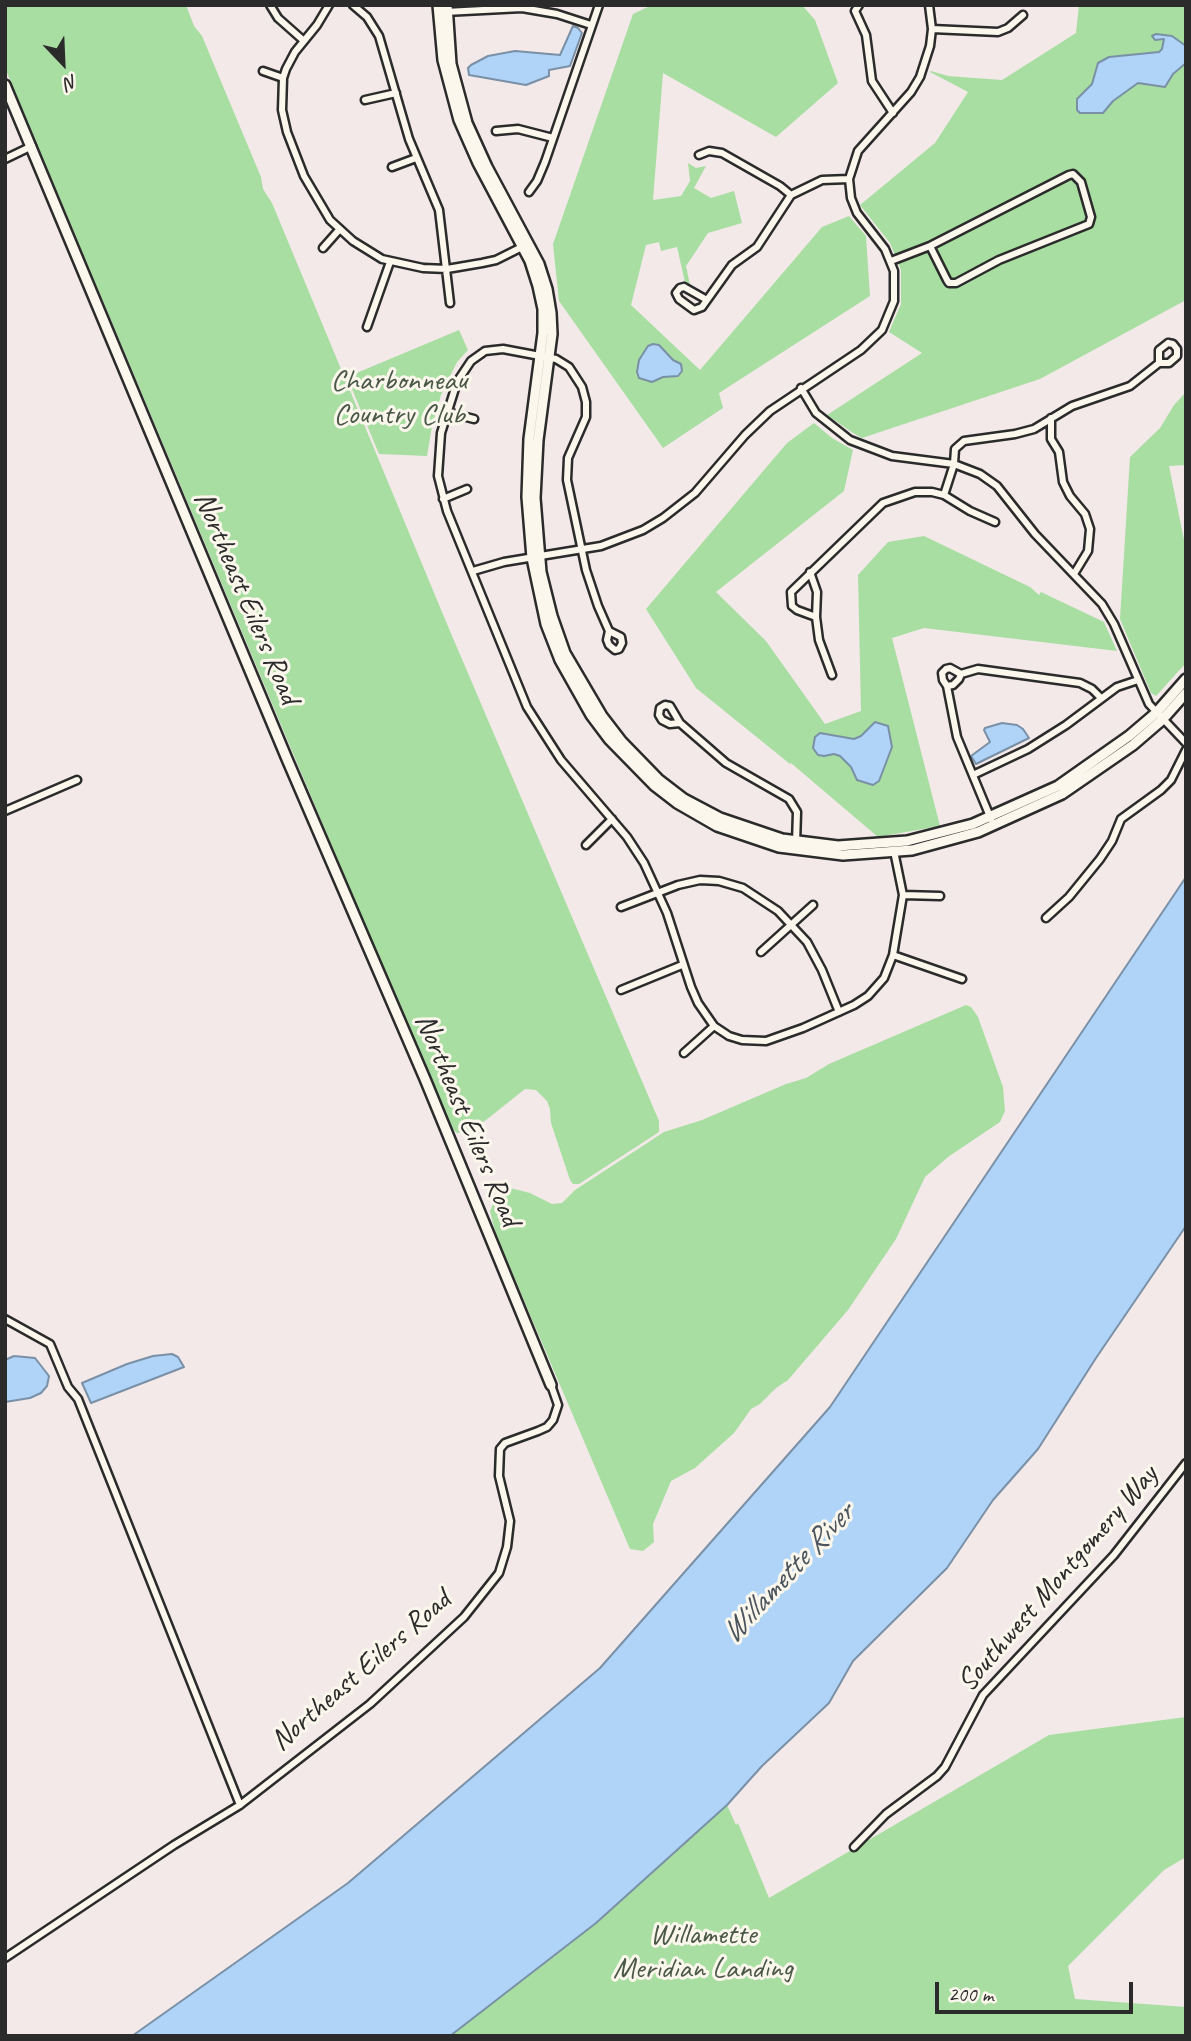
<!DOCTYPE html>
<html>
<head>
<meta charset="utf-8">
<style>
	body { margin:0 }
	#map { position:relative; width:1191px; height:2041px; overflow:hidden; background:#f3e9e9; font-family:Caveat,sans-serif }
	canvas { display:block }
	.frame { position:absolute; inset:0; border:7px solid #2b2b2b; pointer-events:none }
	.north { position:absolute; left:28px; top:28px; width:70px; height:70px; -webkit-text-stroke:5px #fbf7ec; paint-order:stroke; rotate:157deg; font-size:19px; font-weight:700; line-height:28px; text-align:center; color:#2b2b2b }
	.north::after { content:''; display:block; margin:auto; width:24px; height:32px; background:#2b2b2b; clip-path:polygon(50% 0,100% 100%,50% 72%,0 100%) }
	.scale { position:absolute; left:935px; top:1982px; width:198px; height:32px; box-sizing:border-box; border:4px solid #2b2b2b; border-top:0; padding-left:9px; font-size:21px; line-height:24px; white-space:nowrap; color:#2b2b2b; -webkit-text-stroke:5px #fbf7ec; paint-order:stroke }
</style>
</head>
<body>
<div id="map">
<canvas width="1191" height="2041"></canvas>
<div class="frame"></div>
<div class="north">N</div>
<div class="scale">200 m</div>
</div>
<script>
const context = document.querySelector('canvas').getContext('2d');
context.lineJoin = 'round';
function fill(path, color) { context.fillStyle = color; context.fill(path, 'evenodd'); }
const shape = rows => new Path2D(rows.map(r => 'M' + r).join(''));
function stroke(path, color, width, dash) { context.strokeStyle = color; context.lineWidth = width; context.lineCap = dash ? 'butt' : 'round'; context.setLineDash(dash || []); context.stroke(path); }
function drawText(font, color, halo, rows, align = 'center') {
  context.font = font + ' Caveat,sans-serif'; context.lineWidth = 6; context.setLineDash([]); context.textBaseline = 'middle'; context.strokeStyle = halo; context.fillStyle = color; for (const [text, x, y, turn = 0] of rows) {
    context.save(); context.translate(x, y); context.rotate((+turn || 0) * Math.PI / 180); context.textAlign = isNaN(turn) ? turn : align; if (halo) context.strokeText(text, 0, 0); context.fillText(text, 0, 0); context.restore();
  }
}
fill(shape([
	[5,5,186,5,194,26,202,36,261,177,263,189,272,203,447,624,659,1121,659,1132,579,1184,573,1184,570,1180,551,1123,550,1109,547,1101,536,1090,525,1089,486,1120,466,1132,457,1133,450,1127,5,68],
	[652,5,802,5,815,20,838,83,776,137,663,73,653,200,681,196,690,181,688,163,696,168,706,166,694,188,711,198,734,191,742,223,708,233,686,266,690,285,685,282,677,247,661,251,659,242,646,245,631,305,700,370,822,227,849,216,866,236,870,296,719,393,723,408,663,448,559,301,553,244,633,14],
	[1079,5,1186,5,1186,300,1040,379,862,438,853,433,827,415,922,353,889,332,901,304,901,270,890,243,860,205,935,143,968,92,930,72,931,71,948,76,1002,80,1076,33],
	[459,330,468,350,457,362,441,395,432,426,427,456,379,454,347,377],
	[1186,392,1186,465,1169,466,1186,550,1186,663,1156,696,1151,693,1120,619,1130,457,1160,428,1174,405],
	[814,423,832,438,853,450,844,491,716,592,766,641,825,724,861,711,858,575,888,542,924,536,1030,587,1039,595,1041,592,1104,622,1117,651,924,628,892,638,940,826,878,837,791,763,790,764,696,688,646,609,787,443],
	[966,1005,971,1007,978,1017,1003,1087,1005,1111,1000,1122,948,1157,925,1177,896,1239,848,1310,788,1380,776,1388,760,1404,751,1409,734,1433,695,1468,671,1481,653,1524,654,1542,643,1551,630,1549,496,1235,490,1211,497,1195,505,1188,510,1188,530,1193,552,1204,562,1203,575,1190,664,1132,702,1120,786,1084,806,1078,829,1064],
	[1186,1717,1186,1857,1164,1870,1068,1966,1075,1999,1186,2007,1186,2036,445,2036,607,1913,727,1805,736,1825,738,1823,769,1898,1049,1735]
]), '#a8dea1');
const water = shape([
	[573,26,578,28,582,33,570,66,549,70,549,76,526,85,469,75,468,68,471,65,488,56,515,51,560,55,573,26],
	[1156,34,1172,36,1186,46,1186,63,1173,74,1165,87,1138,83,1113,101,1103,113,1080,113,1077,110,1077,99,1092,84,1098,63,1109,57,1159,52,1162,49,1164,39,1155,40,1152,36,1156,34],
	[653,344,659,345,673,360,681,364,682,371,678,376,663,377,652,382,639,378,637,372,639,360,648,346,653,344],
	[875,722,888,726,892,747,879,781,873,785,857,780,851,767,840,756,834,754,824,756,818,755,813,748,815,737,820,733,854,739,861,736,875,722],
	[1002,723,1017,725,1023,729,1029,738,976,764,971,756,990,742,984,730,985,728,1002,723],
	[1186,877,1186,1226,1096,1358,1038,1449,993,1500,947,1568,853,1661,829,1703,762,1766,727,1805,596,1923,450,2036,132,2036,348,1883,600,1668,830,1407,1186,877],
	[172,1354,178,1357,184,1367,91,1403,82,1383,127,1364,153,1356,172,1354],
	[14,1356,35,1358,49,1376,47,1386,41,1393,30,1398,5,1402,5,1360,14,1356]
]);
fill(water, '#afd4f8');
stroke(water, '#7a90a6', 2);
const street = shape([
	[270,5,278,18,304,41],
	[329,5,317,25,295,52,286,69,283,78,282,110,287,132,304,176,330,220,353,241,382,259,423,268,447,269,482,263,496,260,524,246],
	[353,5,367,17,379,36,409,139,439,210,450,303],
	[859,5,855,11,866,35,872,81,893,113],
	[445,12,522,8,557,14,591,25],
	[932,29,998,32,1008,28,1023,15],
	[263,71,283,78],
	[365,100,396,93],
	[496,131,518,129,553,138],
	[699,155,709,151,722,153,780,186,791,195],
	[5,159,32,146],
	[392,167,416,158],
	[529,192,537,181,545,162,599,5],
	[323,248,339,230],
	[891,261,930,246,1069,175,1073,174,1081,182,1091,217,1089,224,999,260,956,283,949,283,947,280,930,246],
	[684,287,707,300,702,307,694,310,679,299,676,293,680,288,684,287],
	[707,300,732,265,757,247,791,195,822,180,849,179],
	[367,327,390,262],
	[1168,343,1173,344,1177,349,1177,356,1169,363,1159,363,1159,350,1168,343],
	[801,388,816,413,850,440,892,456,954,464,980,474,997,486,1035,534,1102,604,1114,624,1149,704,1186,743],
	[447,412,474,419],
	[1051,418,1051,439,1059,452,1063,482,1070,496,1085,514,1090,529,1088,551,1074,574],
	[944,495,954,464,955,449,964,441,1015,434,1034,429,1072,406,1130,386,1159,363],
	[443,499,467,489],
	[473,571,504,562,601,546,643,530,663,518,695,493,745,435,770,411,861,350,882,330,894,301,894,271,885,249,857,213,851,198,849,179,858,151,911,92,920,77,930,46,932,29,929,5],
	[810,572,817,592,816,617,819,640,832,675],
	[816,617,797,610,792,606,791,592,883,503,915,492,932,492,944,495,970,511,995,522],
	[609,631,598,606,586,570,567,480,568,458,586,417,586,402,582,387,569,367,556,359,503,349,485,351,471,361,457,382,441,433,438,476,447,511,527,707,561,760,627,837,644,863,667,913,691,987,698,1003,714,1026,729,1036,742,1040,766,1041,803,1028,854,1005,868,996,884,978,893,955,903,895,894,851],
	[609,631,621,637,622,643,619,649,615,650,609,645,607,640,609,631],
	[961,674,950,668,946,669,942,673,943,680,947,686,953,685,959,679,961,674,978,669,1080,683,1092,689,1101,698],
	[947,686,957,737,991,819],
	[680,723,670,724,662,720,659,715,660,708,665,705,670,706,680,723,726,763,789,799,797,812,796,844],
	[973,775,1028,749,1066,725,1117,687,1138,680],
	[5,811,77,780],
	[586,845,612,819],
	[903,895,940,896],
	[621,907,678,885,700,880,719,881,743,888,778,911,807,942,822,970,839,1012],
	[1046,918,1069,897,1100,859,1112,841,1121,819,1161,790,1171,780,1186,750],
	[761,952,813,905],
	[893,955,962,979],
	[621,990,682,965],
	[684,1053,714,1026],
	[5,1319,50,1344,68,1387,78,1399,240,1805],
	[854,1847,886,1814,937,1776,945,1767,983,1695,1114,1555,1186,1463],
	[5,1958,174,1845,240,1805,370,1704,464,1617,499,1573,507,1547,510,1521,499,1476,500,1449,505,1443,538,1431,547,1427,553,1420,558,1405,551,1385]
]);
const secondary = shape([
	[438,5,443,60,459,120,478,163,530,261,538,286,543,309,543,333,529,439,527,497,532,558,546,624,560,660,591,715,609,739,655,786,677,803,717,826,779,847,843,855,912,850,978,832,1062,794,1133,745,1162,720,1186,693],
	[447,5,451,64,467,123,487,167,539,264,547,289,551,313,552,334,538,440,535,498,541,572,552,616,565,653,602,716,622,742,658,779,684,799,720,818,782,839,838,846,907,841,973,824,1058,786,1129,736,1156,713,1186,679],
	[5,85,287,759,425,1079,551,1385]
]);
stroke(street, '#2b2b2b', 11);
stroke(secondary, '#2b2b2b', 14);
stroke(street, '#fbf7ec', 6);
stroke(secondary, '#fbf7ec', 9);
drawText('30px', '#4a5848', '#fbf7ec', [
	["Charbonneau",399,381],
	["Country Club",399,415],
	["Willamette",703,1935],
	["Meridian Landing",703,1969]
]);
drawText('30px', '#2b2b2b', '#fbf7ec', [
	["Northeast Eilers Road",246,598,67],
	["Northeast Eilers Road",467,1120,67],
	["Southwest Montgomery Way",1058,1579,-49],
	["Northeast Eilers Road",361,1671,-41]
]);
drawText('italic 32px', '#4c555e', '#fbf7ec', [
	["Willamette River",788,1574,-47]
]);
</script>
</body>
</html>
